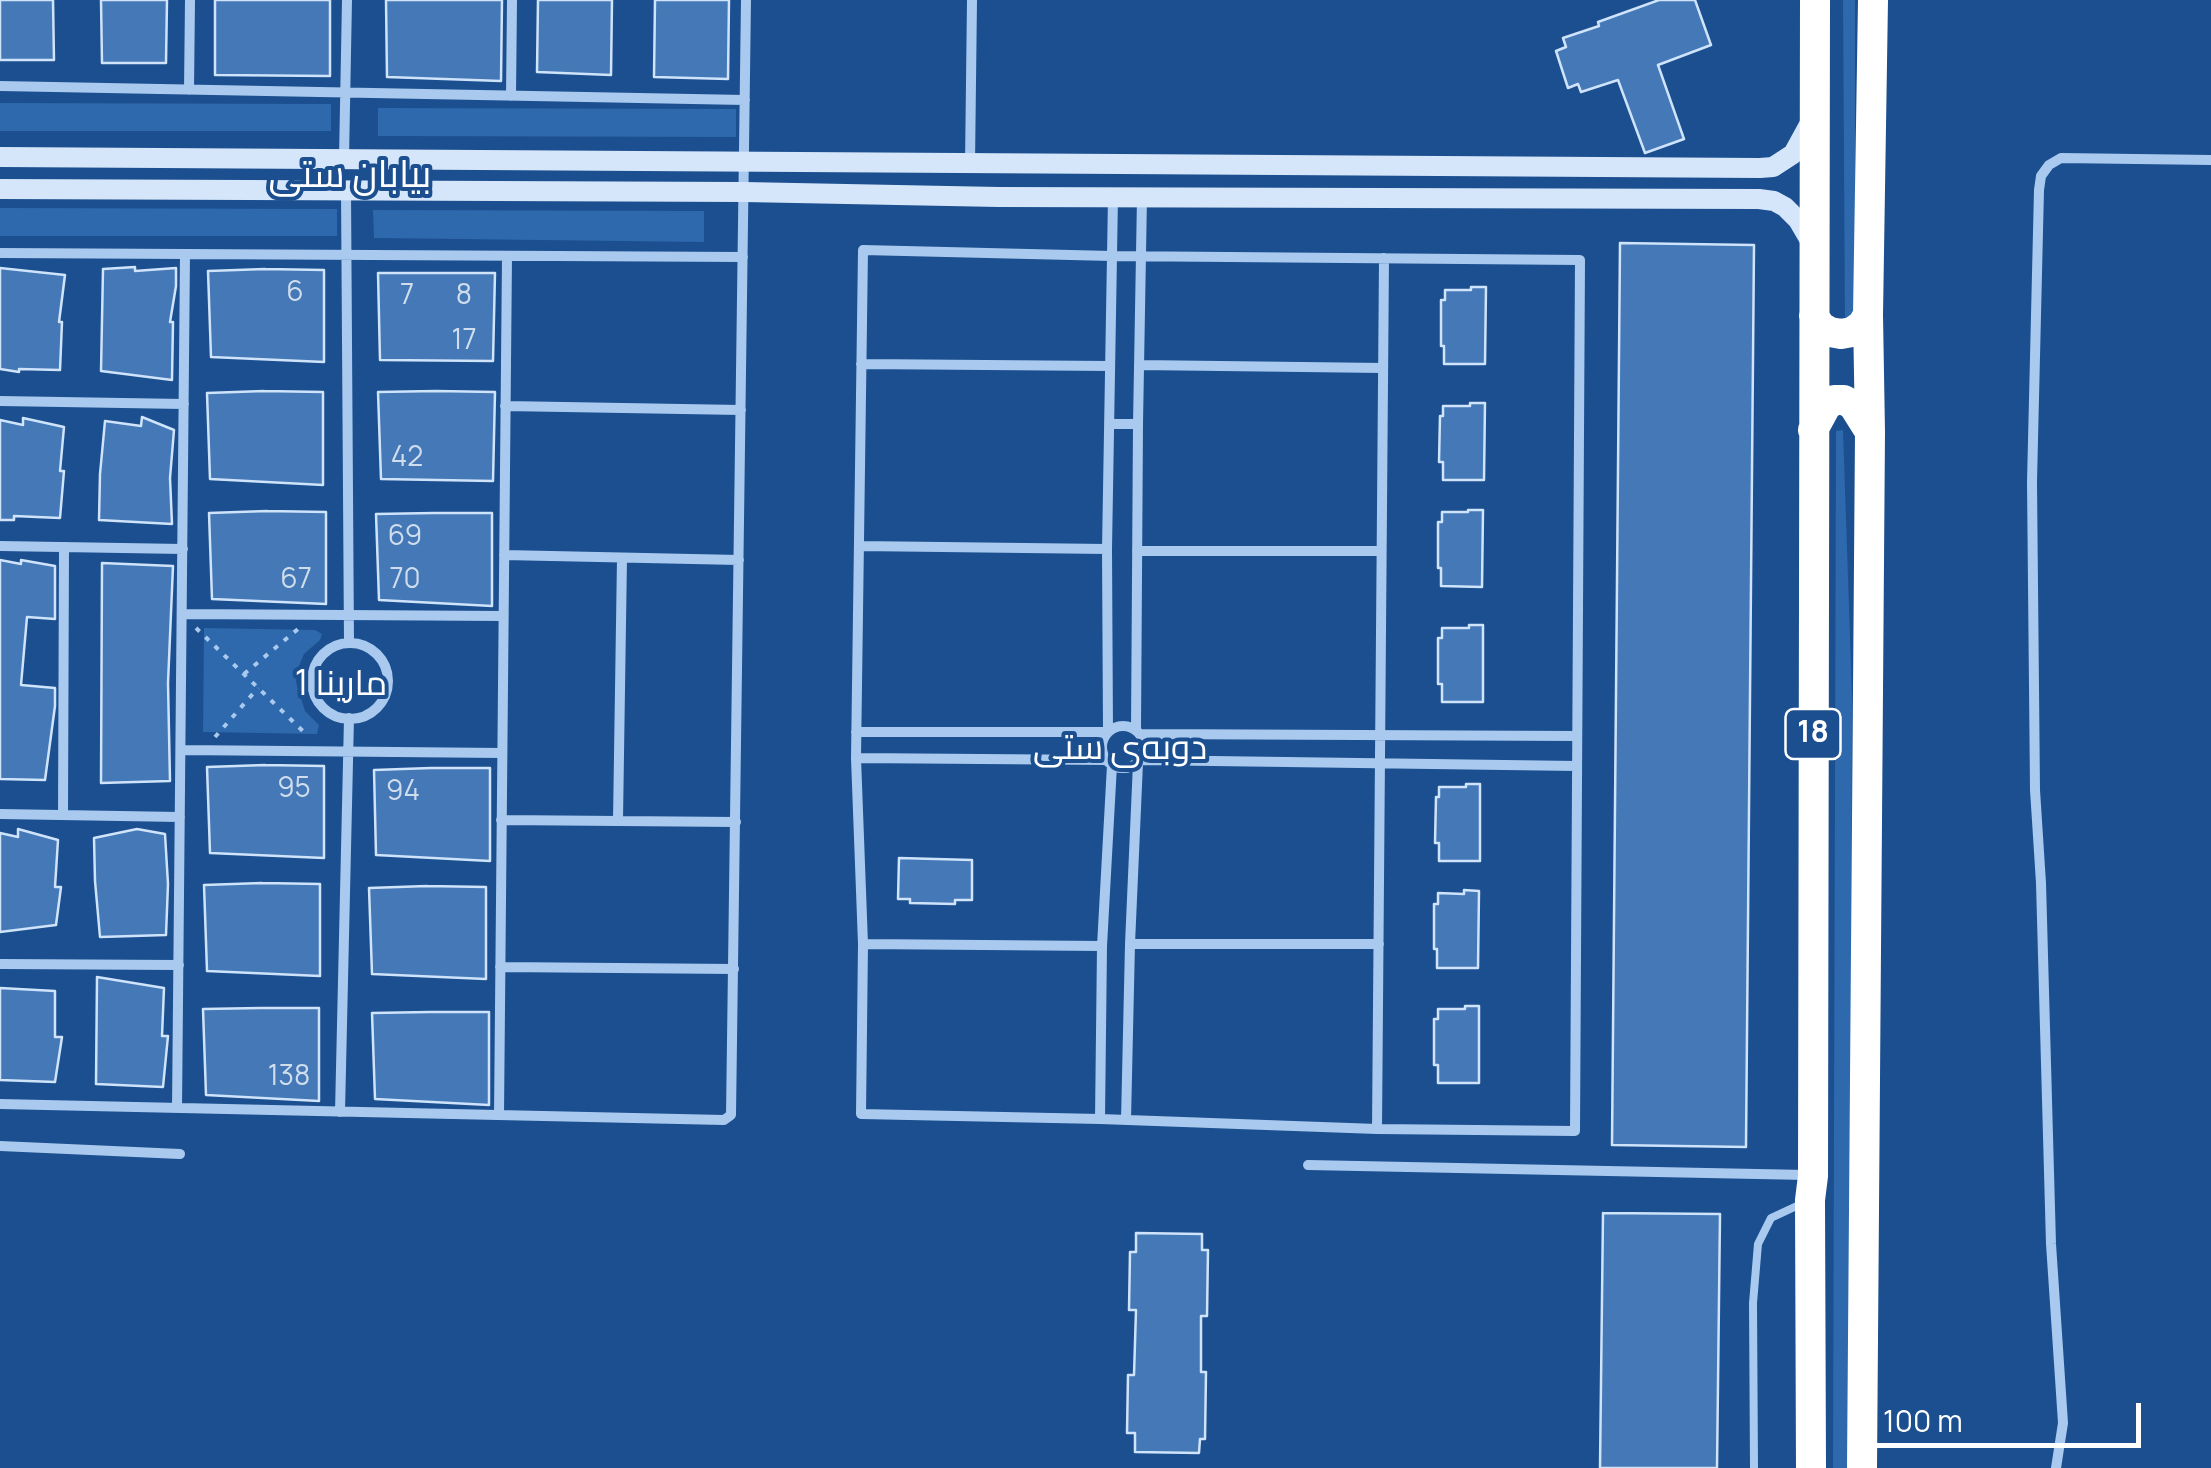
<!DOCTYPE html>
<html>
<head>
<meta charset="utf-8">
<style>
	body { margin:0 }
	#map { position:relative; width:2211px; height:1468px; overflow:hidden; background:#1b4f8f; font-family:Manrope,sans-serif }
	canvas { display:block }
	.scale { position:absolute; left:1866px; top:1403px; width:275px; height:45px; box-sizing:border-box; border:5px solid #fff; border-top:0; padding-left:12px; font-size:30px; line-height:35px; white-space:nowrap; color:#fff; -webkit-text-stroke:8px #1b4f8f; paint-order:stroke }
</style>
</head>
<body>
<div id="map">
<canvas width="2211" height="1468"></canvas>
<div class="scale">100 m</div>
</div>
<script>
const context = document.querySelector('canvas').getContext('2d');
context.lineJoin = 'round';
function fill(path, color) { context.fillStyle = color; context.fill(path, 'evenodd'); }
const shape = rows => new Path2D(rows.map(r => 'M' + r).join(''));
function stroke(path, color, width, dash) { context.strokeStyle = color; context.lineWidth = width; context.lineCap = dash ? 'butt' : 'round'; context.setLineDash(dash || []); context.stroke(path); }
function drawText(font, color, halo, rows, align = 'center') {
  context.font = font + ' Manrope,Cairo,sans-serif'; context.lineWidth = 8; context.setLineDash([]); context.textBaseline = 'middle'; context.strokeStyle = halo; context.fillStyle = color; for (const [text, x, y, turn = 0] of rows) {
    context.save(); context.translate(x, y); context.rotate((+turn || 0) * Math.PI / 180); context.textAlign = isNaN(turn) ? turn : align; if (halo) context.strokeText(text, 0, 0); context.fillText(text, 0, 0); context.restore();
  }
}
fill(shape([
	[1843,0,1855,0,1855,323,1845,324],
	[0,103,331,104,331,131,0,131],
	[378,108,736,109,736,137,378,136],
	[0,208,337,209,337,236,0,236],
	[373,210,704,211,704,242,374,238],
	[1843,430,1852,696,1850,1468,1833,1468,1836,431],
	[204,628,315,630,322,634,320,640,304,654,299,666,296,682,305,711,319,725,317,734,203,732]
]), '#2e69ad');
const building = shape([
	[0,0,53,0,54,60,0,60,0,0],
	[101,0,167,0,166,63,102,63,101,0],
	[215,0,330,0,330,76,215,75,215,0],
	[386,0,502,0,501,81,387,77,386,0],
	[538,0,612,0,611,75,537,72,538,0],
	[655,0,729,0,728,79,654,77,655,0],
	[1659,0,1695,0,1711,45,1658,65,1684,139,1645,153,1618,80,1581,92,1578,84,1568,88,1556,51,1566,47,1563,38,1599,26,1598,22,1659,0],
	[1620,243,1754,245,1746,1147,1612,1145,1620,243],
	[135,267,135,271,176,268,176,286,170,322,173,322,172,380,101,371,103,269,135,267],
	[0,268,65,275,59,322,62,322,60,370,19,369,19,372,0,369,0,268],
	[265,269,324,270,324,362,211,357,208,271,265,269],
	[378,273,495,273,493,361,380,360,378,273],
	[1471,287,1486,287,1485,364,1444,364,1444,346,1441,346,1441,300,1445,300,1445,290,1471,290,1471,287],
	[264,391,323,392,323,485,210,479,207,393,264,391],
	[436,391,495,392,493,481,381,479,378,392,436,391],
	[1470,403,1485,403,1484,480,1443,480,1443,462,1439,462,1440,416,1443,416,1443,406,1470,406,1470,403],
	[142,417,174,430,170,478,172,524,99,520,100,474,105,421,141,426,142,417],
	[23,418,64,427,60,471,64,471,60,518,14,516,14,520,0,520,0,420,23,425,23,418],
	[1468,510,1483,510,1482,587,1441,586,1441,568,1438,568,1438,522,1442,522,1442,512,1468,512,1468,510],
	[267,511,326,512,326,604,212,599,209,513,267,511],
	[434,513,492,513,492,606,379,600,376,514,434,513],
	[0,560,21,564,21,560,55,566,55,619,27,617,21,685,55,688,55,706,45,780,0,779,0,560],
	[102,563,173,566,168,683,170,781,101,783,102,563],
	[1469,625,1483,625,1483,702,1442,702,1442,684,1438,684,1438,638,1442,638,1442,628,1469,628,1469,625],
	[265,765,324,766,324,858,210,853,207,767,265,765],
	[431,768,490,768,490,861,376,855,374,770,431,768],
	[1466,784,1480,784,1480,861,1439,861,1439,843,1435,843,1436,797,1439,797,1439,787,1466,787,1466,784],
	[18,829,58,840,55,887,61,887,56,925,0,932,0,833,18,837,18,829],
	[137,829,165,834,168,884,166,935,100,937,95,881,94,838,137,829],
	[899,858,972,860,972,900,955,900,955,904,910,903,910,899,898,899,899,858],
	[262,883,320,884,320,976,207,971,204,885,262,883],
	[427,886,486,887,486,979,372,974,369,888,427,886],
	[1464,890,1479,891,1478,968,1437,968,1437,949,1434,949,1434,904,1438,904,1438,893,1464,894,1464,890],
	[97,977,164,988,162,1036,168,1036,163,1087,96,1084,97,977],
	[0,988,55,991,55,1037,62,1037,55,1082,0,1080,0,988],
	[1465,1006,1479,1006,1479,1083,1438,1083,1438,1065,1434,1065,1434,1019,1438,1019,1438,1009,1465,1009,1465,1006],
	[261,1008,319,1008,319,1101,206,1095,203,1009,261,1008],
	[430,1012,489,1012,489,1105,375,1099,372,1013,430,1012],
	[1603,1213,1720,1214,1717,1468,1600,1468,1603,1213],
	[1136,1233,1202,1234,1202,1250,1208,1250,1207,1316,1201,1316,1201,1372,1206,1372,1205,1439,1200,1439,1199,1453,1135,1452,1135,1433,1127,1433,1128,1375,1134,1375,1136,1310,1129,1310,1130,1252,1136,1252,1136,1233]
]);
fill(building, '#4478b7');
stroke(building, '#cfe3fa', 2.5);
stroke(shape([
	[196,628,308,736],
	[244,674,298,629],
	[215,737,258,688]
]), '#a9c9ee', 4, [5, 8]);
stroke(shape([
	[1754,1468,1753,1303,1758,1244,1771,1218,1801,1204]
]), '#a9c9ee', 8);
stroke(shape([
	[0,86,745,100],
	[189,90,190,0],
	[511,96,512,0],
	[344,159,347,0],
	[970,164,972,0],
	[346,191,349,643],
	[863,250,1112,256,1580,260,1575,1131,1377,1129,1100,1119,861,1114,863,944,856,758,863,250],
	[0,253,743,257],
	[861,364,1110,366],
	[1139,365,1383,368],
	[0,401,184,404],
	[505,406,741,410],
	[1109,424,1138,424],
	[0,546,183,549],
	[859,546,1107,549],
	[1137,551,1381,551],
	[504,555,739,560],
	[182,614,503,616],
	'312 681a38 38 0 1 1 76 0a38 38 0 1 1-76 0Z',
	'1102 747a21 21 0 1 1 42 0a21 21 0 1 1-42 0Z',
	[1136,729,1138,424,1142,197],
	[856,732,1108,732,1107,549,1113,197],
	[1141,734,1577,736],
	[181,750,502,753],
	[856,758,1106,760],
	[1140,760,1577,766],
	[0,814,180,817],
	[63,815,64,547],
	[501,820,736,822],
	[618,820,622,558],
	[863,944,1102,946],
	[1130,944,1379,944],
	[0,964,179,965],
	[500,967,734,969],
	[0,1104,724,1120,731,1115,746,0],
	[177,1108,185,254],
	[340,1112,349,718],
	[499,1115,507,256],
	[1100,1119,1102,946,1112,765],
	[1126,1120,1130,944,1138,763],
	[1377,1129,1384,258],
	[0,1146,180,1154],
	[1308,1165,1807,1175],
	[2056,1468,2063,1423,2051,1244,2041,883,2035,790,2032,482,2039,190,2041,176,2049,165,2061,158,2211,160]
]), '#a9c9ee', 10);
stroke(shape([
	[0,157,1760,168,1773,167,1793,154,1810,123],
	[0,189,744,192,999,197,1759,199,1774,201,1785,207,1798,220,1812,244]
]), '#d6e6fa', 20);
stroke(shape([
	[1814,316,1820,326,1830,332,1841,334,1852,332,1862,325,1868,315],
	[1813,430,1826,406,1834,400,1844,400,1853,405,1870,432],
	[1811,1468,1810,1200,1813,1176,1815,0],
	[1862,1468,1870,432,1868,315,1873,0]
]), '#fff', 30);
drawText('28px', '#d0dded', null, [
	["6",295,293],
	["7",407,296],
	["8",464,296],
	["17",464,341],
	["42",407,458],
	["69",405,537],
	["67",296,580],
	["70",405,580],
	["95",294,789],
	["94",403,792],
	["138",289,1077]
]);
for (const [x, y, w] of [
	[1813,734,55]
]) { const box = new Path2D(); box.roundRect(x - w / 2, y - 25, w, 50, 8); context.fillStyle = '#1b4f8f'; context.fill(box); stroke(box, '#fff', 2.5); }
drawText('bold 30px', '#fff', null, [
	["18",1813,734]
]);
drawText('35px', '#fff', '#1b4f8f', [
	["مارینا 1",341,685],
	["دوبه‌ی ستی",1120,749]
]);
drawText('38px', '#fff', '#1b4f8f', [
	["بیابان ستی",350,176]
]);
</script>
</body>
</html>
